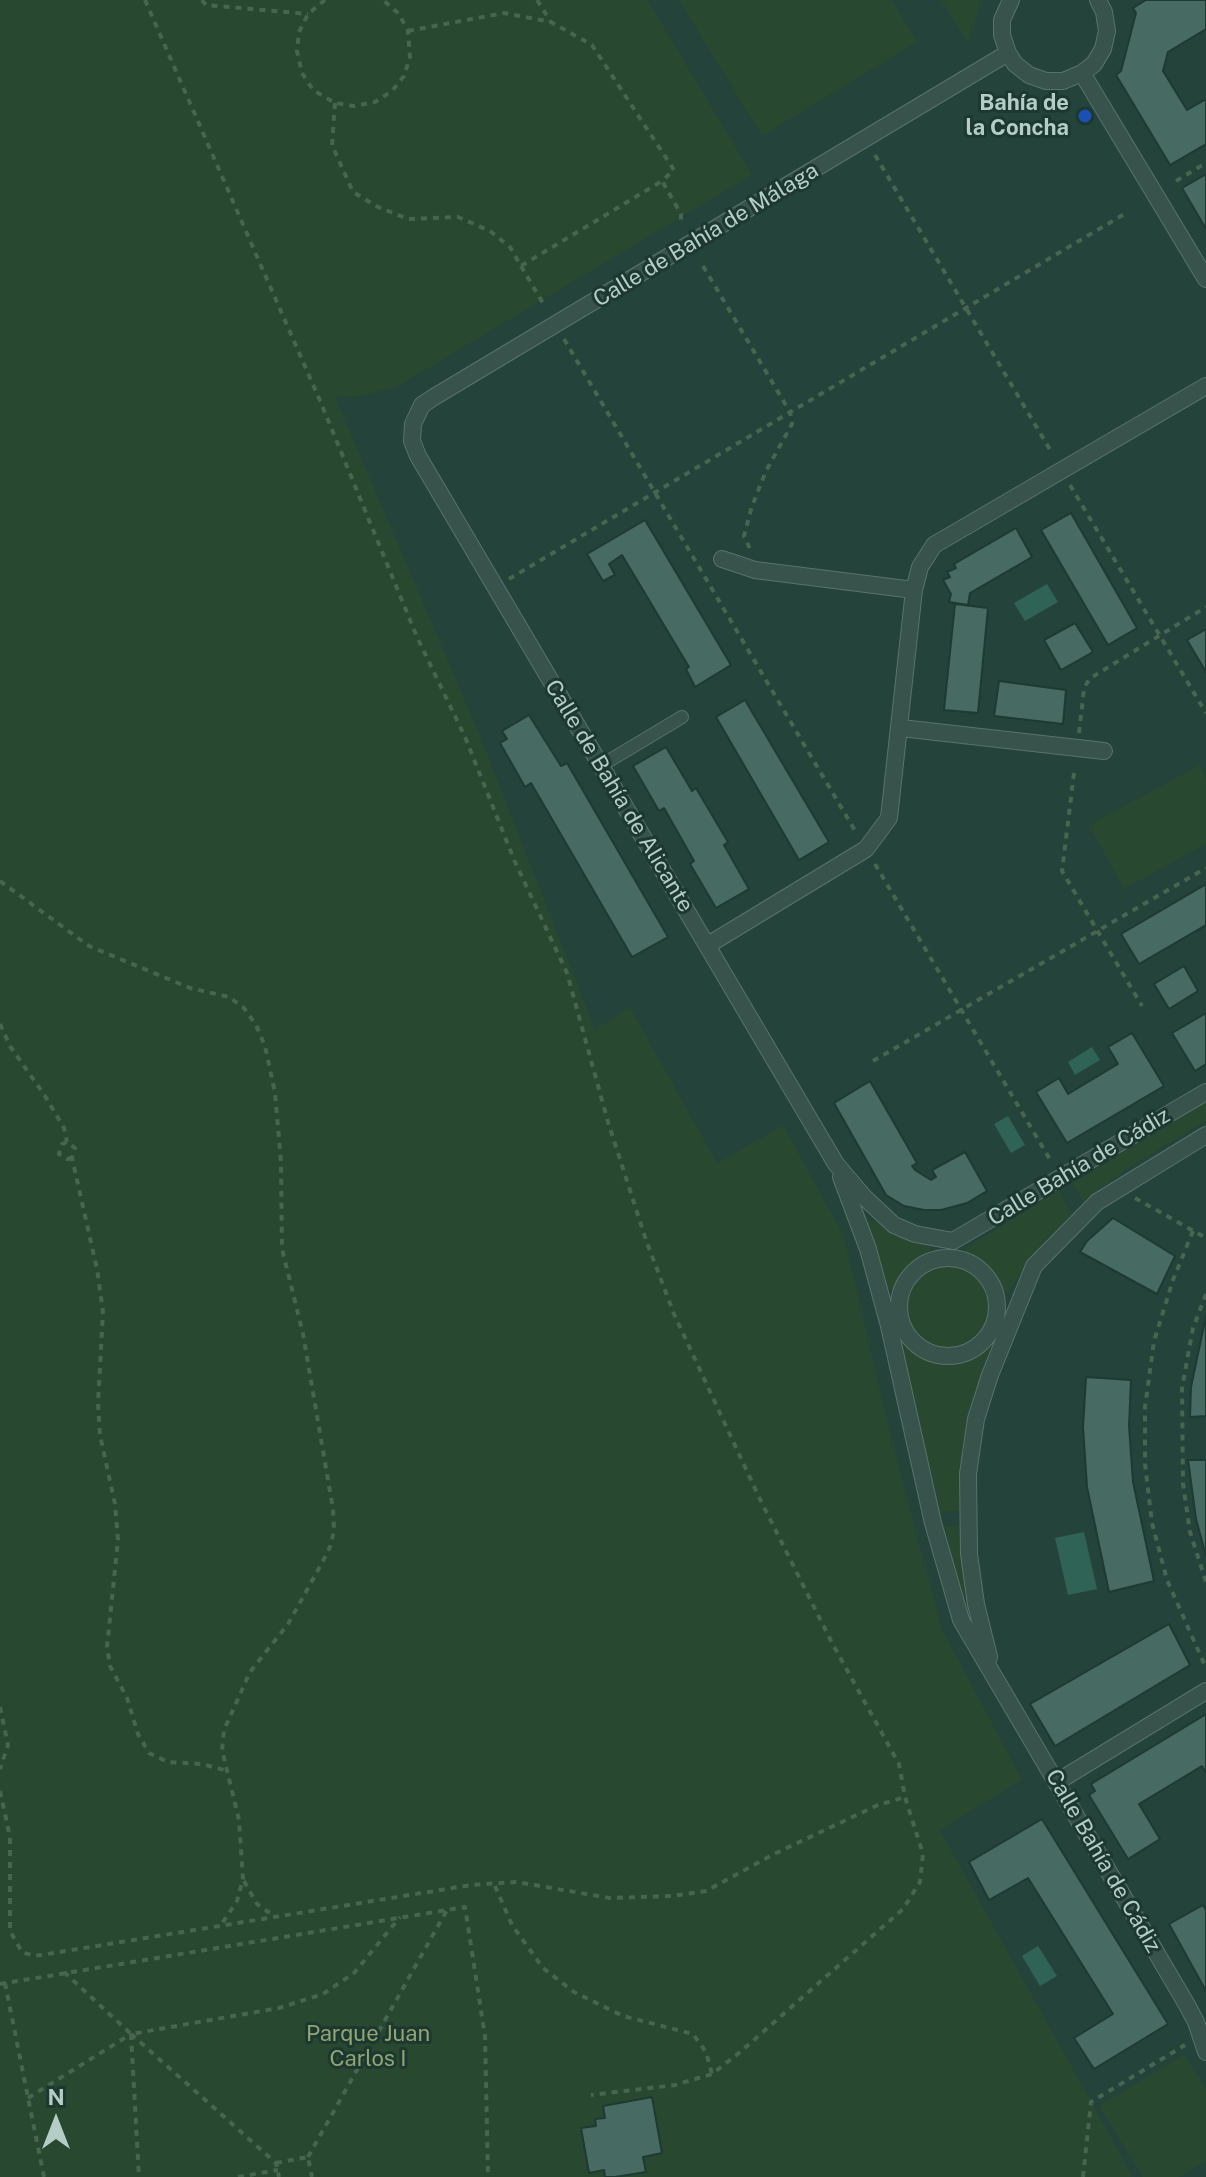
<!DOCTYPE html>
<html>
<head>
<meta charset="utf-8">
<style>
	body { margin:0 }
	#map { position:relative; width:1206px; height:2177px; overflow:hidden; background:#23433b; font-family:"Public Sans",sans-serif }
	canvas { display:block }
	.north { position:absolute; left:16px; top:2081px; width:80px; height:80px; -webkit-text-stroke:6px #1d3831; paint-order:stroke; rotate:0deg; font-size:22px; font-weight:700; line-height:32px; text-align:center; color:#b5cdc7 }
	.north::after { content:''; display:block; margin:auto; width:28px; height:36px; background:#b5cdc7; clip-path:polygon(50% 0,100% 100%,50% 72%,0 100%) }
</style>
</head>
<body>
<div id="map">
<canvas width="1206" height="2177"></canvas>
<div class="north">N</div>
</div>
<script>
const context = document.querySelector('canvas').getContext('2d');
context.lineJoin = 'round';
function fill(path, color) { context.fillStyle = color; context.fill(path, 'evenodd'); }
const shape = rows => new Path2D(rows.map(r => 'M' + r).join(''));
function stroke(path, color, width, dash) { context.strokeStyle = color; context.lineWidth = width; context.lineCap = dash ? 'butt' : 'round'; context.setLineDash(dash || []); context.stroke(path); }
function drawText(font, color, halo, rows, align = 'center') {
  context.font = font + ' "Public Sans",sans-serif'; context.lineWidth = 6; context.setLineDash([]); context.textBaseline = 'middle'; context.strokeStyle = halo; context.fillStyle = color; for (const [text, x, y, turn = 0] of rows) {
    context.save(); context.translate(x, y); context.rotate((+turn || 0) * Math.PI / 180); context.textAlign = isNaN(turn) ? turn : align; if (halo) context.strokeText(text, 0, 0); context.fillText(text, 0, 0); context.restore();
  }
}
fill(shape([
	[0,0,648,0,752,175,395,388,361,396,335,397,479,733,595,1029,630,1007,717,1163,783,1125,844,1236,894,1448,942,1629,1022,1780,940,1830,1133,2177,0,2177],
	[679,0,892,0,917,42,762,136],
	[941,0,982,0,968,43],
	[1199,765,1206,778,1206,844,1124,889,1089,825],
	[1206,1103,1206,1121,1125,1170,1083,1202,1072,1183],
	[1059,1190,1072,1214,1044,1241,1008,1292,1003,1293,985,1267,965,1254,964,1249],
	[872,1219,886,1228,924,1242,931,1248,928,1256,911,1266,895,1291,887,1289,865,1224],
	'905 1307a43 43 0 1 1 86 0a43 43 0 1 1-86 0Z',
	[901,1340,905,1340,924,1355,947,1362,967,1358,986,1347,990,1350,983,1370,961,1510,935,1513,898,1342],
	[961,1525,971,1613,967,1613,939,1528],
	[1184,2054,1206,2089,1206,2161,1179,2177,1143,2177,1099,2106]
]), '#294830');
fill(shape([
	[1047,584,1058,602,1025,621,1014,603],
	[1092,1047,1100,1060,1075,1075,1068,1062],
	[1008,1116,1025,1145,1011,1153,994,1124],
	[1084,1532,1097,1589,1068,1595,1055,1538],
	[1038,1946,1057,1976,1040,1986,1022,1956]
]), '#2f6356');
const building = shape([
	[1146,0,1206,0,1206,29,1168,52,1163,71,1187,110,1206,99,1206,144,1170,165,1116,75,1121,71,1136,13,1133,8,1146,0],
	[1206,174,1206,229,1182,188,1206,174],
	[1071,513,1137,628,1108,645,1041,530,1071,513],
	[645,520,731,665,695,687,686,669,689,667,622,555,609,564,615,575,603,581,587,554,645,520],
	[1016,528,1032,557,970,593,968,605,949,602,951,594,943,580,950,577,947,572,956,568,954,564,1016,528],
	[955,604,988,608,978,713,944,710,955,604],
	[1075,623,1093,652,1061,670,1044,640,1075,623],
	[1206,629,1206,672,1187,640,1206,629],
	[999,681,1066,690,1063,724,994,716,999,681],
	[745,700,829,842,799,860,716,717,745,700],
	[529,715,561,766,567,763,668,937,632,957,531,783,525,787,500,743,507,739,502,731,529,715],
	[666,747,692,791,696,788,728,842,724,845,749,889,716,908,690,864,694,861,664,808,659,811,633,766,666,747],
	[1206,884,1206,925,1139,964,1121,934,1206,884],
	[1184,966,1198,991,1169,1009,1154,984,1184,966],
	[1206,1013,1206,1064,1195,1071,1172,1033,1206,1013],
	[1132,1033,1164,1086,1067,1143,1036,1092,1059,1078,1068,1094,1118,1064,1108,1047,1132,1033],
	[870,1081,917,1163,912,1166,915,1170,931,1180,936,1177,932,1170,965,1152,987,1191,967,1203,941,1210,924,1210,904,1206,886,1195,834,1103,870,1081],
	[1113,1218,1175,1256,1157,1294,1080,1252,1087,1241,1113,1218],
	[1206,1316,1206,1416,1190,1417,1191,1387,1206,1316],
	[1086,1377,1131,1380,1129,1426,1133,1482,1154,1581,1109,1592,1087,1487,1083,1427,1086,1377],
	[1188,1460,1206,1460,1206,1556,1196,1519,1188,1460],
	[1169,1624,1190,1665,1055,1746,1030,1704,1169,1624],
	[1206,1714,1206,1773,1202,1766,1139,1804,1160,1839,1128,1859,1089,1795,1095,1791,1091,1784,1206,1714],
	[1042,1819,1168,2024,1094,2069,1074,2038,1113,2014,1028,1878,989,1900,969,1862,1042,1819],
	[1203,1905,1206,1910,1206,1991,1169,1924,1203,1905],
	[652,2097,662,2153,643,2157,646,2172,615,2177,605,2177,604,2170,589,2173,581,2128,596,2126,595,2119,605,2118,603,2106,652,2097]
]);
fill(building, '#476a62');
stroke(building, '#1f3a33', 2);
const pedestrian = shape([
	[602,765,682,717]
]);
const minor = shape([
	[1011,0,1002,20,1002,35,1008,53,1015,64,1029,75,1046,81,1063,81,1082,73,1094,64,1103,49,1107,31,1104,12,1098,0],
	[1082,73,1206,279],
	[722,559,755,570,914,590],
	[901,728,1104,751],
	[708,945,866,849,889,818,914,590,920,567,934,545,1206,386],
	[841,1177,868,1249,889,1326,933,1523,961,1620,1187,2005,1196,2022,1206,2052],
	[953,1241,915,1234,894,1225,864,1197,836,1164,418,456,412,441,413,424,422,405,434,397,1008,53],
	[953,1241,1206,1092],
	'899 1307a49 49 0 1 1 98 0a49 49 0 1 1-98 0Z',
	[989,1657,976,1604,969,1554,968,1474,976,1419,990,1375,1034,1266,1097,1202,1206,1135],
	[1057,1782,1206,1691]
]);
stroke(pedestrian, '#59736c', 14);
stroke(minor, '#59736c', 18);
stroke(shape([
	[145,0,321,403,417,637,465,737,515,862,567,973,608,1122,646,1240,674,1314,758,1495,831,1641,899,1764,905,1797,923,1854,920,1882,903,1909,739,2053,712,2074,675,2085,591,2095],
	[202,0,206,5,308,14],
	[325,0,308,14,299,32,297,51,302,73,313,90,335,103,354,106,375,102,392,91,404,76,410,57,408,31,399,14,383,0],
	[537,0,551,22],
	[408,31,504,13,551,22,592,45,674,170,662,181,681,214,681,225],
	[335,103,332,145,353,192,378,207,408,219,458,217,490,231,510,247,521,266,662,181],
	[875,155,1052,453],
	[1176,181,1206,163],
	[521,266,544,305],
	[703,266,790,412,792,424,766,471,752,506,744,536,750,549],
	[564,339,857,834],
	[1070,485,1206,713],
	[509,579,1126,213],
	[1079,733,1084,689,1089,679,1206,607],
	[1074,773,1062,871,1142,1006],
	[875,864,1052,1163],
	[0,881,89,946,190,988,229,997,244,1008,256,1025,265,1046,275,1093,281,1162,282,1249,303,1334,333,1509,334,1529,331,1545,323,1561,288,1624,250,1672,224,1730,222,1750,239,1820,243,1879,237,1901,221,1925],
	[0,1024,10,1046,45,1096,64,1128,67,1142],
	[873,1061,1206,868],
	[72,1158,67,1159,59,1154,62,1144,67,1142,75,1148,72,1158,97,1269,103,1312,98,1403,100,1435,115,1504,118,1540,107,1647,110,1666,127,1698,138,1734,149,1753,168,1762,202,1764,224,1770],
	[1135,1198,1206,1238],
	[1193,1231,1173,1280,1154,1341,1145,1407,1145,1464,1152,1523,1167,1580,1206,1668],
	[1206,1294,1193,1328,1182,1388,1183,1484,1190,1532,1206,1582],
	[0,1707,8,1745,0,1769],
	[0,1791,10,1837,10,1931,22,1952,35,1956,471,1885,516,1882,610,1898,672,1896,706,1891,774,1854,878,1805,905,1797],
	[244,1881,257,1904,274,1916],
	[495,1886,512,1925,543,1968,574,1992,623,2016,693,2034,706,2052,712,2074],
	[64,1972,131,2034,279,2008,323,1994,354,1973,400,1917],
	[5,1983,44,2177],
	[0,1984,465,1907,485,2036,488,2177],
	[131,2034,276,2163,279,2177],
	[131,2034,139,2177],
	[28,2098,131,2034],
	[308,2157,447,1910],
	[276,2163,308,2157,312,2177],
	[238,2177,278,2170],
	[1083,2177,1091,2102,1185,2045]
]), '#486550', 4, [6, 6]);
stroke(pedestrian, '#38534c', 12);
stroke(minor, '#38534c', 16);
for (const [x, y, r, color] of [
	[1085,116,8,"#1a4fb4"]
]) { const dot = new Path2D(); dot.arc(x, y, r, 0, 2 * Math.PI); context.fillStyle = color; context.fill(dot); stroke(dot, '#1d3831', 3); }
drawText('bold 22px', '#b5cdc7', '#1d3831', [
	["Bahía de",1069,103],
	["la Concha",1069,128]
], 'right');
drawText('22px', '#b5cdc7', '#1d3831', [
	["Calle de Bahía de Málaga",706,235,-31],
	["Calle de Bahía de Alicante",619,796,59],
	["Calle Bahía de Cádiz",1079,1167,-31],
	["Calle Bahía de Cádiz",1103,1861,60]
]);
drawText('22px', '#91a570', '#1d3831', [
	["Parque Juan",368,2034],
	["Carlos I",368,2059]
]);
</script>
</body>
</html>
